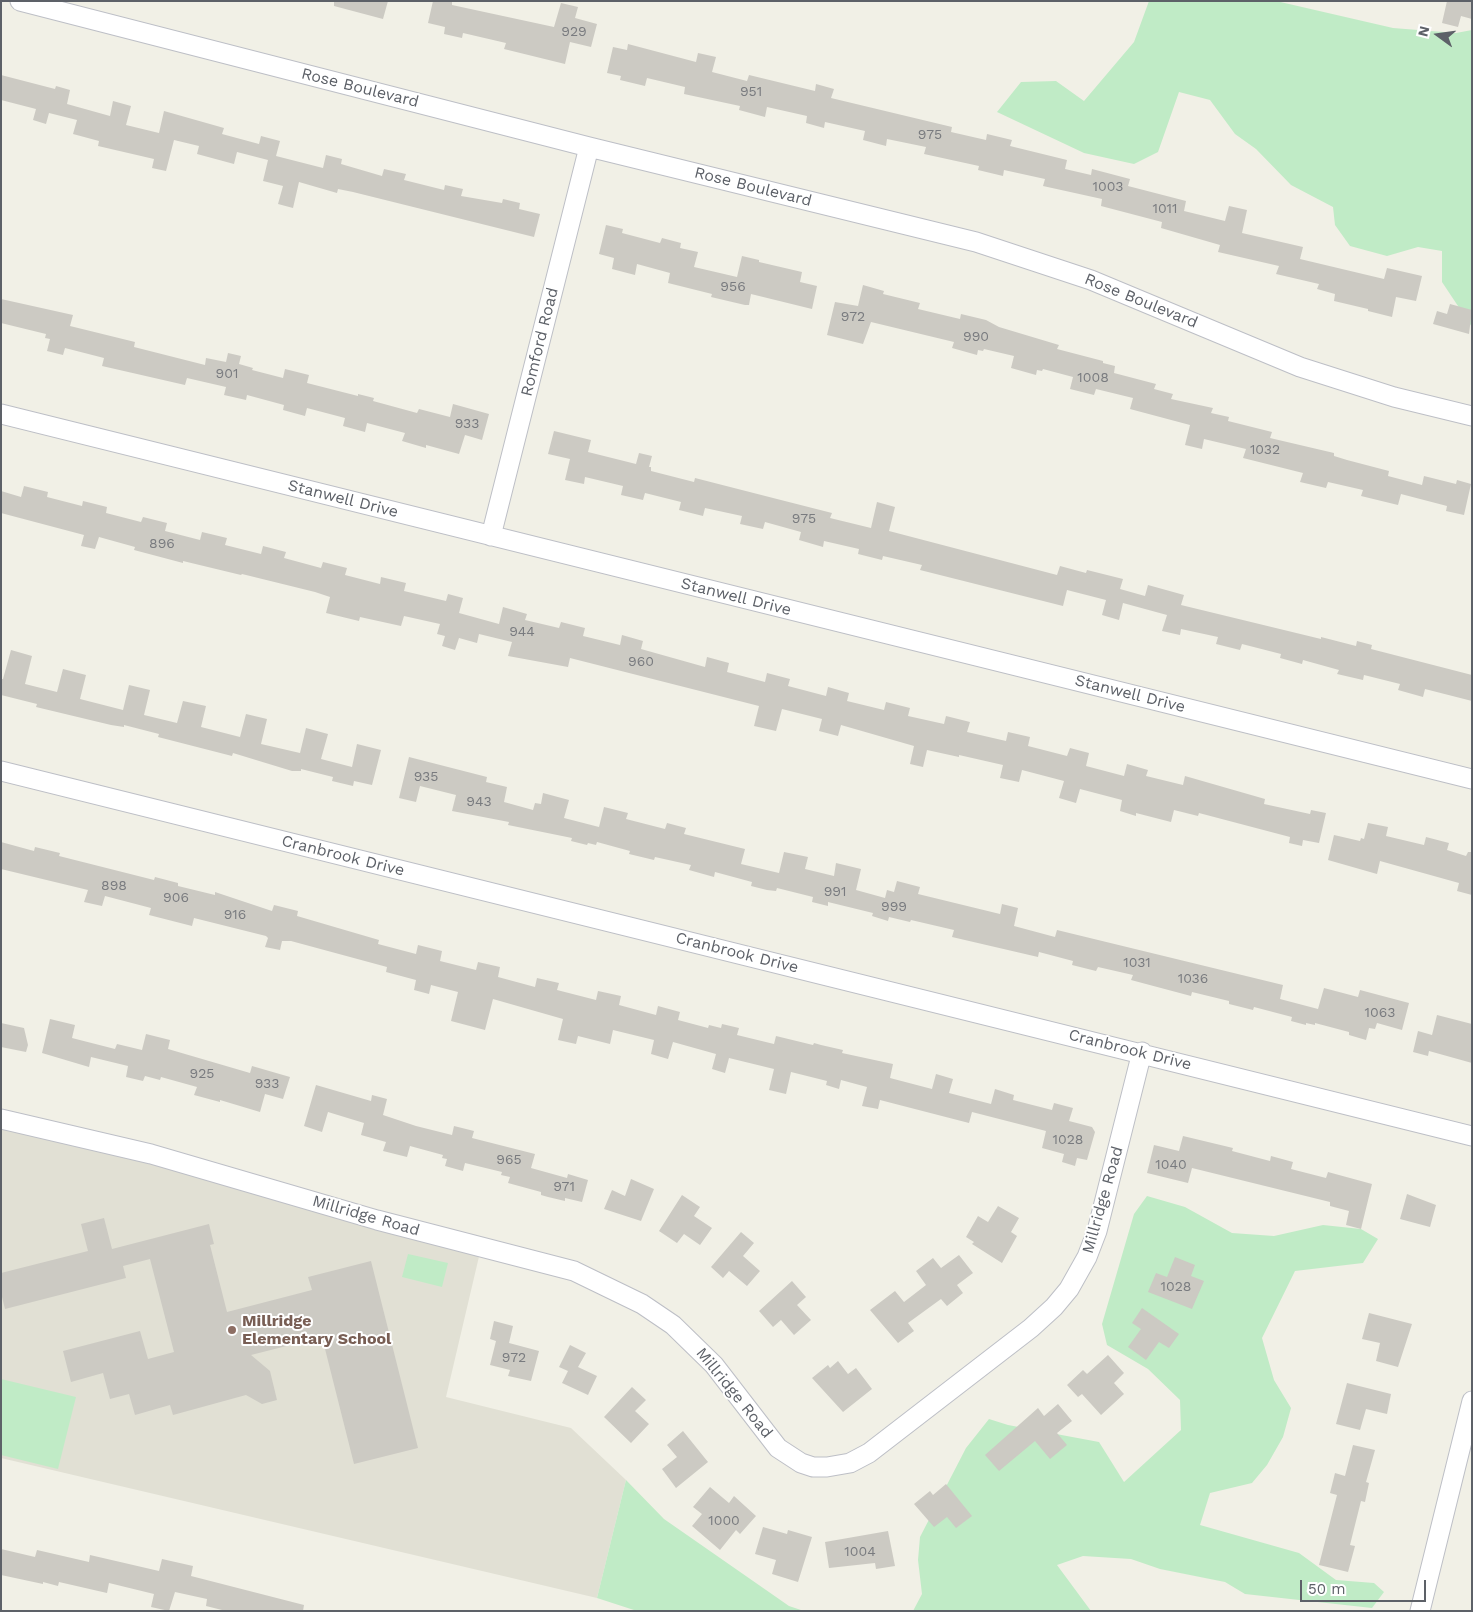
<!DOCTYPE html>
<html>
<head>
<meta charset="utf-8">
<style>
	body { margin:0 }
	#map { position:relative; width:1473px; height:1612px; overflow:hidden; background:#f1f0e6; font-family:"Work Sans",sans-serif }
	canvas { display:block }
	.frame { position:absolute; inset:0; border:2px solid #5d6168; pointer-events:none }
	.north { position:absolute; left:1413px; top:10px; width:50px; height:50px; -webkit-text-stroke:4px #fff; paint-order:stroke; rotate:284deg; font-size:14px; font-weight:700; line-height:20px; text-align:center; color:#5d6168 }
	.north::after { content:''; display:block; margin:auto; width:18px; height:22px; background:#5d6168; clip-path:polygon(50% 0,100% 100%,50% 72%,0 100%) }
	.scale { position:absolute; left:1300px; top:1580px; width:126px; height:22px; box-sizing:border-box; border:2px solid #5d6168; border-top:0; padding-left:6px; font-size:15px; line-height:18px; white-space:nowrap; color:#5d6168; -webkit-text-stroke:4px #fff; paint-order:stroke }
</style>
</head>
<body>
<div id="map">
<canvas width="1473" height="1612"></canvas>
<div class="frame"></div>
<div class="north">N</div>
<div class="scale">50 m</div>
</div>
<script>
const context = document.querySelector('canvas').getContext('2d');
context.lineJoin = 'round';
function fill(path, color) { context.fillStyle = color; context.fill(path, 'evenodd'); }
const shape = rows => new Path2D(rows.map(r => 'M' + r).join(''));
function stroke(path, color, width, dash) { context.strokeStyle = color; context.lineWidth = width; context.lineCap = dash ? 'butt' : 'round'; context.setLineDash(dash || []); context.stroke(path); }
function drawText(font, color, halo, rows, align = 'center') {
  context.font = font + ' "Work Sans",sans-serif'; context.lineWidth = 4; context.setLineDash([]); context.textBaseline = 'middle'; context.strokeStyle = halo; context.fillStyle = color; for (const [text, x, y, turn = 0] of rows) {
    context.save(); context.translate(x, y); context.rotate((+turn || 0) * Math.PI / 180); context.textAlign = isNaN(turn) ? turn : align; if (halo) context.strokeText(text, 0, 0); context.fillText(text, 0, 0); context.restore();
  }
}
fill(shape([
	[1,1119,481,1248,446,1397,571,1428,626,1480,597,1598,1,1458]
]), '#e1e0d4');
fill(shape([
	[1149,1,1276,1,1393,28,1456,33,1472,30,1472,327,1442,282,1442,251,1418,247,1387,256,1350,246,1335,225,1333,207,1291,185,1256,149,1235,134,1210,100,1179,92,1158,152,1134,164,1084,153,997,112,1021,82,1056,81,1084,101,1134,42],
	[1147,1196,1185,1207,1232,1233,1274,1236,1323,1225,1361,1229,1378,1239,1363,1263,1295,1271,1262,1338,1274,1380,1291,1408,1283,1437,1267,1465,1252,1483,1210,1493,1200,1525,1299,1553,1336,1580,1374,1583,1384,1592,1372,1608,1245,1594,1225,1582,1160,1569,1131,1559,1083,1556,1057,1565,1091,1611,913,1611,922,1594,918,1560,920,1537,966,1448,989,1419,1008,1425,1099,1442,1124,1482,1181,1430,1180,1400,1148,1369,1107,1345,1102,1324,1134,1214],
	[408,1254,448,1263,442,1287,402,1277],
	[1,1379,76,1397,58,1469,1,1455],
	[626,1480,664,1519,789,1606,804,1611,637,1611,597,1598]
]), '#c0ebc6');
fill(shape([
	[334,1,388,1,383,19,334,6],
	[433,1,452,1,452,5,554,27,561,3,578,7,575,18,597,24,591,47,570,42,565,64,504,49,506,43,463,33,462,38,444,34,445,27,428,23],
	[1447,1,1472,1,1472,19,1461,16,1458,27,1442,23],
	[628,44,696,62,698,53,716,57,712,72,747,81,749,75,815,91,816,84,834,89,831,98,952,127,951,132,986,140,987,134,1012,140,1010,146,1067,160,1065,169,1091,175,1092,169,1130,179,1128,186,1186,201,1184,211,1225,221,1229,206,1247,210,1242,233,1303,247,1300,259,1384,279,1387,268,1422,276,1416,301,1396,297,1392,317,1368,311,1368,309,1334,301,1335,294,1317,289,1319,284,1276,274,1279,266,1218,252,1220,245,1161,228,1162,222,1101,206,1102,199,1043,186,1045,179,1004,170,1003,176,978,170,979,166,924,154,926,147,887,139,886,146,863,140,865,131,825,122,824,128,806,123,807,116,767,107,765,117,739,110,740,106,684,94,685,87,647,78,645,86,620,80,621,76,607,73,613,47,627,50],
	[1,75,55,89,56,86,70,90,67,104,110,116,113,101,131,106,126,125,159,133,164,111,224,128,222,134,259,144,261,136,280,141,276,156,323,168,326,155,342,159,341,164,382,176,384,169,406,174,404,180,444,190,445,185,463,189,461,196,502,203,503,199,520,203,519,209,540,214,534,237,353,192,338,189,337,193,299,182,293,208,278,204,283,186,263,181,268,160,237,152,234,164,197,154,199,146,174,140,166,171,152,168,154,159,98,146,99,141,73,134,77,120,49,113,46,124,33,120,36,109,1,100],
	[606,225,623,229,622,233,660,243,662,238,681,243,680,248,698,252,694,267,737,277,742,256,759,260,759,262,802,272,800,282,817,286,812,309,751,294,749,305,745,305,711,297,712,294,668,283,670,273,637,264,635,275,612,269,614,258,599,254],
	[863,285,884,291,883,294,920,303,918,309,960,319,961,314,986,320,999,327,1059,345,1057,349,1103,361,1103,363,1115,366,1114,373,1156,384,1154,389,1173,394,1171,399,1213,408,1211,413,1229,417,1228,421,1272,432,1270,438,1334,453,1334,456,1347,460,1389,471,1388,476,1422,485,1424,476,1456,484,1457,480,1471,484,1464,515,1446,511,1447,506,1401,494,1398,505,1361,496,1363,490,1328,482,1326,488,1300,482,1303,473,1243,458,1246,449,1204,439,1202,449,1185,445,1190,425,1130,409,1133,398,1096,389,1094,395,1070,389,1073,377,1043,369,1042,371,1037,370,1036,375,1011,368,1014,356,984,349,983,351,978,350,977,355,952,348,954,342,871,322,863,344,827,335,835,302,858,306],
	[1,299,73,315,70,326,135,342,134,347,205,365,206,358,226,362,228,353,241,356,239,364,253,368,252,370,283,378,285,369,309,375,307,383,358,396,358,394,374,398,373,401,417,413,419,409,450,417,453,404,489,414,482,440,465,435,459,454,426,445,426,448,402,441,405,433,367,423,365,432,343,426,345,418,307,408,305,416,283,410,284,405,247,395,246,400,224,395,226,387,187,378,185,385,102,366,104,358,65,348,63,355,47,351,50,339,45,338,46,334,1,323],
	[1450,304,1472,310,1469,334,1433,324,1437,311,1447,314],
	[554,431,591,440,588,452,636,464,639,453,652,456,649,467,651,467,651,471,694,482,695,478,777,499,832,513,830,518,871,528,877,502,895,507,889,531,1057,575,1060,566,1086,573,1087,570,1123,579,1120,589,1145,596,1148,585,1184,595,1181,605,1321,639,1321,637,1356,646,1357,641,1372,645,1371,649,1472,675,1472,701,1425,689,1423,697,1398,690,1400,684,1364,675,1363,680,1337,674,1339,670,1303,660,1302,664,1280,658,1281,654,1242,644,1240,650,1216,644,1218,637,1181,629,1180,635,1162,631,1167,615,1123,603,1119,620,1102,615,1106,600,1067,590,1063,606,920,570,922,565,883,556,882,560,858,554,859,549,824,541,823,547,799,540,801,532,765,522,763,529,740,524,742,516,705,508,703,516,679,510,681,502,645,493,643,500,621,495,623,486,585,477,584,484,565,480,570,459,548,454],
	[24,486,48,492,47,497,82,506,83,501,107,507,106,513,141,522,143,517,167,523,165,531,200,540,202,532,227,538,225,545,261,554,263,546,286,552,284,558,321,568,323,562,347,568,345,575,380,584,381,577,406,583,404,591,446,601,448,594,463,598,459,613,499,624,503,607,527,614,525,620,559,628,561,622,585,628,583,636,620,645,622,635,643,641,641,649,705,667,707,657,729,663,727,672,765,682,767,673,790,679,788,686,826,696,828,687,849,693,847,701,884,710,886,702,910,708,908,716,944,724,946,716,970,722,967,732,1006,741,1008,732,1030,737,1028,746,1067,756,1070,748,1089,753,1086,766,1124,776,1127,764,1148,770,1146,776,1183,785,1185,776,1265,799,1264,804,1310,814,1311,810,1326,813,1319,843,1303,840,1302,846,1289,843,1290,837,1199,813,1198,816,1174,810,1171,822,1136,813,1136,816,1120,811,1122,800,1080,789,1076,803,1059,798,1064,781,1022,770,1019,782,1000,778,1003,765,959,755,959,757,927,750,923,767,910,764,914,746,841,725,838,736,819,731,822,719,782,709,776,731,754,726,759,706,570,658,568,667,508,656,512,642,479,634,477,643,459,638,455,650,442,646,445,636,437,634,440,624,404,616,401,626,360,617,359,621,326,613,330,597,315,592,242,574,241,575,183,561,183,563,134,550,135,547,99,537,95,549,81,546,84,535,1,513,1,491,21,497],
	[11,650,32,656,25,684,57,692,63,669,86,675,80,699,123,710,129,685,150,690,144,715,177,723,183,701,206,706,201,727,240,737,246,714,267,719,261,744,300,753,306,728,328,734,321,759,352,767,357,744,381,750,372,785,354,781,353,786,332,781,333,777,301,769,301,771,292,771,233,753,232,756,158,737,159,734,124,725,124,727,111,725,36,707,37,704,1,695,1,679,3,679],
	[409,757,487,777,486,782,507,787,504,802,533,810,535,803,541,804,543,793,569,800,564,818,599,827,604,807,628,813,626,819,665,829,667,823,686,828,684,834,745,849,741,864,779,873,784,852,808,857,805,869,834,876,836,863,861,869,856,890,885,898,887,890,894,892,897,881,920,887,918,894,1000,914,1002,904,1018,908,1014,926,1055,937,1057,930,1283,985,1280,999,1318,1009,1324,988,1358,997,1360,990,1409,1003,1402,1030,1377,1023,1375,1029,1369,1028,1366,1040,1349,1035,1349,1032,1315,1023,1315,1025,1306,1023,1306,1025,1291,1021,1292,1017,1254,1007,1253,1010,1229,1004,1229,1001,1192,992,1191,996,1131,980,1133,975,1098,967,1096,971,1072,965,1073,961,1039,952,1038,957,952,937,954,930,911,920,910,922,889,917,888,921,872,916,873,913,828,902,828,906,812,902,813,897,777,888,776,891,767,890,751,886,752,882,715,872,714,877,689,870,691,865,655,857,654,860,629,854,630,851,597,842,596,845,588,843,587,845,571,841,572,838,508,825,509,822,452,811,456,795,420,786,416,802,399,798],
	[1368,823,1388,827,1386,836,1424,845,1426,837,1449,843,1447,850,1466,856,1468,852,1472,852,1472,895,1457,891,1459,883,1380,861,1377,874,1328,860,1334,835,1360,841,1361,838,1364,839],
	[1,842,34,851,35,847,60,853,59,856,154,880,155,877,178,883,178,886,215,895,215,892,272,911,274,905,298,911,297,916,379,940,378,944,416,954,418,945,442,951,440,961,476,970,478,962,500,967,498,977,535,987,537,978,559,983,557,990,596,1000,598,991,621,996,619,1005,656,1015,658,1006,680,1012,678,1020,708,1028,709,1025,721,1028,722,1024,739,1028,737,1035,774,1044,776,1036,813,1045,814,1043,821,1045,843,1050,842,1053,893,1064,890,1078,932,1089,936,1074,953,1079,949,1093,991,1104,995,1089,1014,1095,1013,1100,1052,1110,1054,1103,1073,1108,1069,1121,1092,1127,1095,1132,1087,1160,1077,1158,1075,1166,1062,1162,1064,1154,1042,1148,1046,1131,972,1112,969,1123,880,1100,878,1109,862,1106,867,1087,841,1080,839,1089,826,1085,827,1081,791,1072,786,1094,769,1090,774,1069,729,1058,725,1073,712,1069,716,1054,673,1042,668,1059,651,1054,654,1040,613,1030,610,1044,578,1036,576,1044,558,1040,563,1019,493,999,485,1030,451,1021,458,992,431,985,429,994,414,990,416,980,386,972,387,967,291,941,282,941,280,950,265,947,268,938,266,936,194,918,192,926,149,915,151,908,105,896,102,906,84,902,88,890,1,869],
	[1437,1015,1472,1024,1472,1063,1429,1051,1428,1056,1413,1052,1418,1031,1432,1035],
	[50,1019,75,1025,72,1038,115,1049,117,1044,142,1050,146,1034,170,1040,168,1049,250,1073,252,1066,290,1077,283,1099,265,1094,260,1112,220,1100,220,1102,194,1095,197,1087,161,1077,160,1080,145,1076,143,1081,126,1077,128,1066,91,1057,89,1067,42,1053],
	[1,1023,24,1028,28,1045,26,1052,1,1047],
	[316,1085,371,1101,372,1095,387,1099,383,1115,416,1126,452,1135,454,1126,474,1131,472,1138,535,1154,531,1168,567,1178,568,1174,588,1180,582,1202,565,1198,565,1201,548,1197,541,1195,541,1192,508,1183,510,1177,501,1175,502,1172,465,1163,463,1171,445,1166,447,1159,442,1158,443,1155,410,1146,407,1157,383,1151,386,1142,361,1135,364,1123,328,1112,322,1132,304,1126],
	[1183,1136,1233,1148,1232,1151,1270,1161,1271,1156,1293,1162,1291,1169,1326,1178,1328,1172,1372,1184,1361,1229,1346,1225,1349,1211,1330,1206,1330,1202,1192,1168,1188,1183,1147,1173,1154,1145,1179,1151],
	[631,1179,654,1189,641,1221,604,1209,612,1190,625,1196],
	[1407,1194,1436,1205,1430,1227,1400,1219],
	[682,1195,700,1207,694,1216,712,1228,700,1245,684,1234,677,1243,659,1231],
	[998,1206,1019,1218,1011,1232,1017,1236,1002,1263,972,1244,974,1242,966,1237,978,1216,988,1222],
	[104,1218,112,1249,209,1224,214,1244,210,1245,227,1312,312,1290,308,1277,371,1261,418,1448,354,1464,322,1337,251,1355,270,1371,277,1400,262,1404,246,1395,173,1415,170,1405,135,1415,129,1394,110,1399,103,1373,71,1382,63,1351,140,1331,148,1359,174,1352,150,1259,123,1266,126,1278,5,1309,1,1293,1,1273,88,1251,81,1224],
	[741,1232,754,1243,743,1256,760,1271,747,1286,729,1271,723,1278,711,1267],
	[959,1255,973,1273,957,1285,963,1293,947,1306,941,1299,908,1323,914,1331,898,1343,870,1310,895,1291,904,1302,926,1285,916,1271,933,1258,941,1268],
	[1175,1257,1195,1265,1191,1276,1204,1281,1192,1309,1148,1292,1156,1273,1167,1277],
	[792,1281,806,1297,797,1305,811,1320,794,1335,781,1320,773,1327,759,1311],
	[1142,1308,1179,1334,1169,1348,1159,1342,1146,1360,1128,1347,1141,1329,1132,1323],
	[1369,1313,1412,1324,1398,1367,1376,1361,1380,1343,1362,1339],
	[494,1321,513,1326,509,1343,539,1351,531,1381,508,1376,510,1370,490,1365,496,1341,490,1339],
	[570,1345,586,1353,578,1367,597,1376,588,1395,562,1383,568,1371,559,1367],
	[1108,1355,1124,1373,1114,1383,1124,1394,1101,1415,1082,1394,1078,1397,1067,1385,1083,1370,1087,1374],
	[838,1361,848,1374,856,1368,872,1389,843,1412,812,1378,828,1365,830,1368],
	[1347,1383,1391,1394,1387,1414,1366,1409,1360,1430,1336,1424],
	[632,1387,646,1400,635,1411,649,1424,631,1443,604,1417],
	[1058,1404,1072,1421,1057,1433,1067,1445,1050,1459,1035,1441,999,1471,985,1455,1038,1408,1044,1416],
	[683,1431,708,1462,676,1488,662,1469,677,1457,667,1445],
	[1353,1445,1375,1450,1366,1482,1369,1483,1365,1502,1361,1501,1350,1545,1355,1546,1348,1572,1319,1565,1337,1495,1330,1493,1335,1473,1345,1476],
	[946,1484,972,1516,956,1528,947,1517,934,1527,914,1504,930,1491,933,1495],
	[710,1487,729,1503,734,1496,756,1516,740,1534,736,1530,720,1550,692,1526,702,1514,693,1507],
	[763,1527,787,1534,788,1530,812,1537,798,1582,772,1574,776,1560,755,1554],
	[888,1531,895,1566,876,1569,875,1563,829,1568,825,1542],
	[1,1549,35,1557,37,1550,89,1562,90,1555,159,1571,162,1559,193,1566,191,1576,304,1605,303,1611,226,1611,206,1606,207,1599,175,1592,169,1611,151,1607,154,1594,109,1583,107,1593,59,1582,58,1586,43,1582,43,1584,1,1575]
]), '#cccac3');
const minor = shape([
	[20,1,589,147,976,242,1091,280,1300,367,1394,397,1472,416],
	[1,414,1472,779],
	[491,536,589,147],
	[1,771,1472,1136],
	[1,1119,151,1154,377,1220,574,1271,642,1304,673,1325,714,1365,778,1448,801,1463,813,1467,827,1467,850,1463,869,1453,1031,1328,1054,1307,1069,1289,1087,1257,1097,1231,1142,1052],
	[1420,1611,1472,1401]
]);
stroke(minor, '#bdbfc6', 21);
stroke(minor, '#fff', 19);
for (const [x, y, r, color] of [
	[232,1330,5,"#8d6e63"]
]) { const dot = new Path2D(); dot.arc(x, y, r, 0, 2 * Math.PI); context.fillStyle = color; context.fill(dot); stroke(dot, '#fff', 2); }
drawText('14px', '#797b7f', null, [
	["929",574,32],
	["951",751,92],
	["975",930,135],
	["1003",1108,187],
	["1011",1165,209],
	["956",733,287],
	["972",853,317],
	["990",976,337],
	["901",227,374],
	["1008",1093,378],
	["933",467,424],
	["1032",1265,450],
	["975",804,519],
	["896",162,544],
	["944",522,632],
	["960",641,662],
	["935",426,777],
	["943",479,802],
	["898",114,886],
	["991",835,892],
	["906",176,898],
	["999",894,907],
	["916",235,915],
	["1031",1137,963],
	["1036",1193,979],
	["1063",1380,1013],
	["925",202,1074],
	["933",267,1084],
	["1028",1068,1140],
	["965",509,1160],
	["1040",1171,1165],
	["971",564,1187],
	["1028",1176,1287],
	["972",514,1358],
	["1000",724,1521],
	["1004",860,1552]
]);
drawText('16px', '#5d6168', '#fff', [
	["Rose Boulevard",360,88,14],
	["Rose Boulevard",753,187,14],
	["Rose Boulevard",1141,301,22],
	["Romford Road",540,342,-76],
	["Stanwell Drive",343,499,14],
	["Stanwell Drive",736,597,14],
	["Stanwell Drive",1130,694,14],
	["Cranbrook Drive",343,856,14],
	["Cranbrook Drive",737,953,14],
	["Cranbrook Drive",1130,1050,14],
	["Millridge Road",1103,1200,-74],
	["Millridge Road",366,1216,16],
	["Millridge Road",734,1393,51]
]);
drawText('bold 16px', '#785e54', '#fff', [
	["Millridge",242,1321],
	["Elementary School",242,1339]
], 'left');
</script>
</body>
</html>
